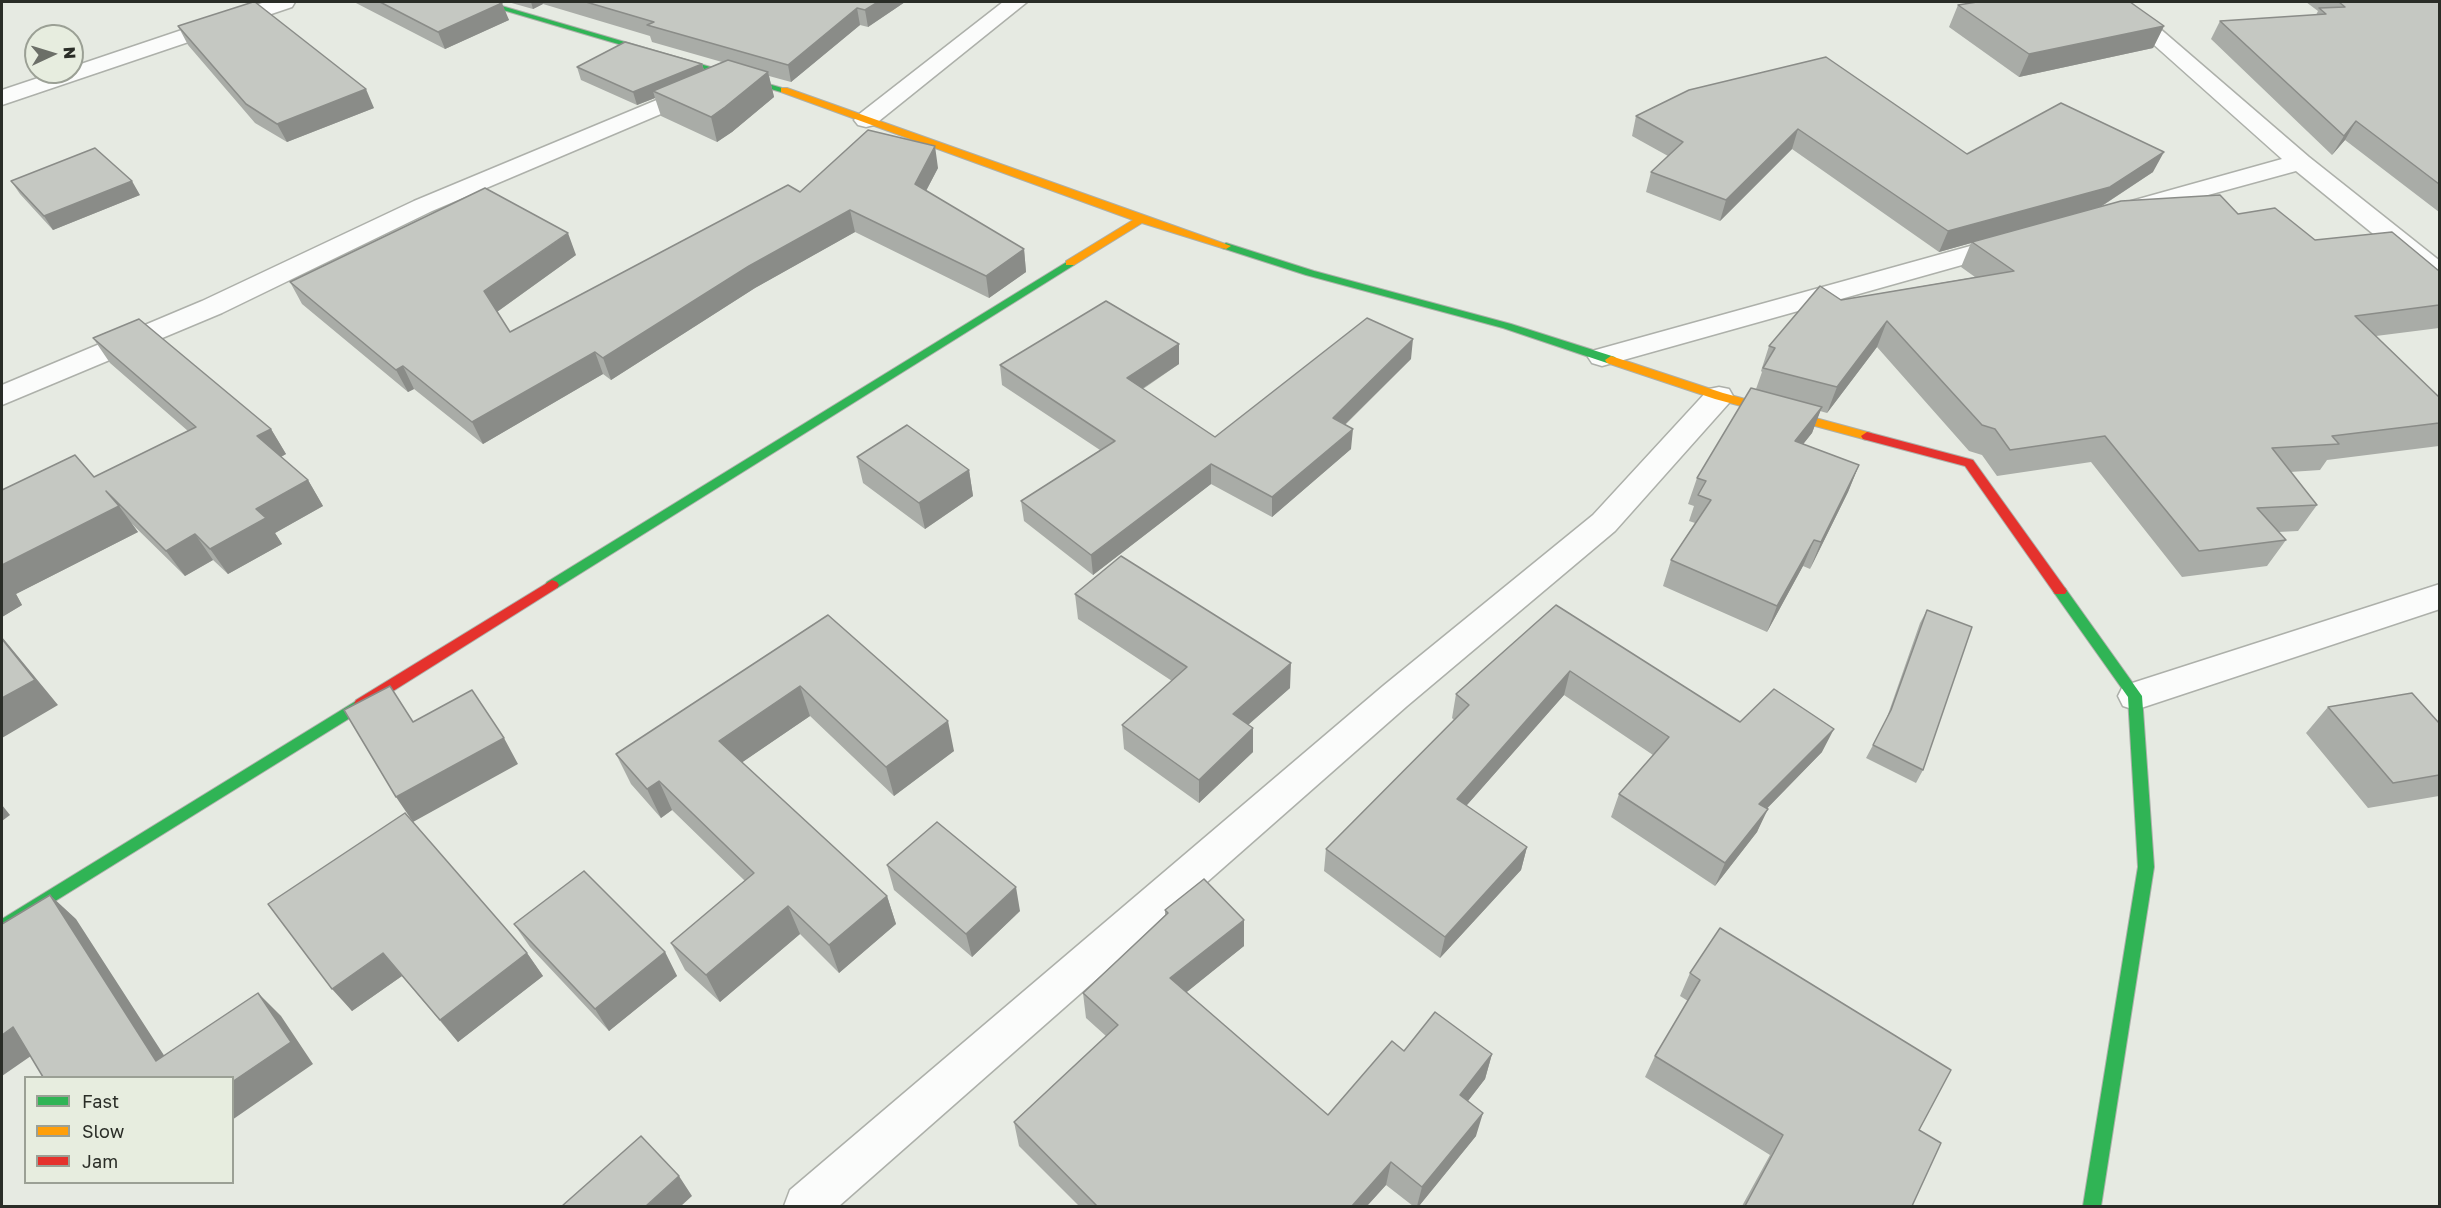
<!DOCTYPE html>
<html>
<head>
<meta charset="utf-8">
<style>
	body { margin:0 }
	#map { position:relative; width:2441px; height:1208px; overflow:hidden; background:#e6eae2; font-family:"Golos Text",sans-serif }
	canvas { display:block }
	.frame { position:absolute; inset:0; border:3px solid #2a2d27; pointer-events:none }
	.legend { position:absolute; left:24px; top:1076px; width:210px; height:108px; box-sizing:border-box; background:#e7eddf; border:2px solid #9ba095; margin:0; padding:8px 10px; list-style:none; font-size:18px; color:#2a2d27 }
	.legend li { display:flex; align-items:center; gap:12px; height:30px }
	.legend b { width:30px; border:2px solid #9ba095 }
	.north { position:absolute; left:24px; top:24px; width:60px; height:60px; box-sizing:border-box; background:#e7eddf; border:2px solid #9ba095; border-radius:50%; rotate:86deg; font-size:16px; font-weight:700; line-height:24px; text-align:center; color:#2a2d27 }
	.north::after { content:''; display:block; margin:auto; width:21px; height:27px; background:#6c6f68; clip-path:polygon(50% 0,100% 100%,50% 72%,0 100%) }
</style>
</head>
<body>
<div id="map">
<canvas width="2441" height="1208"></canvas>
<div class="frame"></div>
<ul class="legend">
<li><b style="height:8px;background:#30b455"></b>Fast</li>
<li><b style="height:8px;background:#ff9f0a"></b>Slow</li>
<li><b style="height:8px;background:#e5322d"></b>Jam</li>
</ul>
<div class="north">N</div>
</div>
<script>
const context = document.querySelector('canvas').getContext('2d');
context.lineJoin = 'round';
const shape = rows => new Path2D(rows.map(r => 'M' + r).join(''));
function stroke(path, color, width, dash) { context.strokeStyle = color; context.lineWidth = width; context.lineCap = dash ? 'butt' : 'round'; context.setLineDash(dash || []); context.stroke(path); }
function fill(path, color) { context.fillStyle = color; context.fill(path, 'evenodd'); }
const street = shape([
	[265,2,295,2,292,7,2,105,2,90,56,72,72,72,72,67,265,2],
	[1003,2,1027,2,874,125,866,127,858,125,854,120,858,115,1003,2],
	[2106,2,2129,2,2309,157,2440,261,2440,283,2431,281,2296,171,2135,215,2126,218,2117,215,2113,210,2117,205,2282,159,2106,2],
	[700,82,708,84,711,89,708,94,432,211,222,313,2,405,2,385,202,301,414,201,700,82],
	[2010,235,2019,237,2023,243,2019,249,1602,366,1592,363,1588,357,1592,351,2010,235],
	[1719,387,1729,389,1733,396,1729,403,1615,531,1407,706,839,1206,784,1206,790,1190,1383,686,1593,515,1709,389,1719,387],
	[2440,584,2440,609,2135,710,2123,706,2118,696,2123,686,2440,584]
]);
const fast = shape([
	[476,2,488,2,789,90,781,92,476,2],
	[1226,243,1314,271,1511,324,1615,357,1617,360,1611,364,1607,363,1503,328,1306,275,1222,248,1221,246,1226,243],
	[1070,260,1074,261,1074,265,557,588,547,588,545,585,547,582,1070,260],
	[2060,586,2065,588,2142,696,2154,867,2101,1206,2083,1206,2138,867,2128,697,2055,594,2053,591,2060,586],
	[361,698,366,700,368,704,366,708,2,934,2,919,361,698]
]);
const slow = shape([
	[781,88,787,88,1231,246,1226,249,1222,248,1142,223,1074,265,1066,265,1066,261,1133,220,781,92,781,88],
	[1611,356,1723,393,1871,433,1873,436,1867,440,1715,399,1607,363,1605,360,1611,356]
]);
const jam = shape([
	[1867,432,1973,460,2065,588,2067,591,2065,594,2055,594,1965,466,1863,439,1861,436,1867,432],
	[552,580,557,582,559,585,557,588,366,708,356,708,354,704,356,700,552,580]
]);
stroke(street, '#adb0aa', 3);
stroke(fast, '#adb0aa', 2);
stroke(slow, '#adb0aa', 2);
stroke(jam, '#adb0aa', 2);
fill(street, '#fbfcfb');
fill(fast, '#30b455');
fill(slow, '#ff9f0a');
fill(jam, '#e5322d');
fill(shape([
	[354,2,498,2,509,20,445,49],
	[508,2,905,2,868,27,860,25,791,82,769,76,774,97,732,132,717,142,661,116,655,98,637,105,581,80,577,67,702,64,704,70,722,62,652,42,650,36,543,4,533,9],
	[2306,2,2439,2,2439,212,2345,140,2332,155,2211,39,2220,21,2316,15,2318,11],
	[1958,5,2164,26,2153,48,2019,77,1949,27],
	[178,26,374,108,287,142,255,123,188,45],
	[1689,90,1967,154,2153,172,2102,206,2238,214,2315,240,2439,271,2439,328,2376,336,2439,397,2439,446,2327,460,2320,470,2290,472,2317,505,2298,531,2278,532,2286,540,2267,566,2182,577,2091,462,1997,476,1982,455,1969,451,1877,347,1827,413,1820,411,1812,433,1803,444,1859,465,1848,492,1810,569,1803,566,1767,632,1663,586,1671,560,1695,523,1689,521,1694,506,1688,504,1697,478,1756,389,1762,372,1761,371,1769,346,1841,300,1975,277,1961,267,1971,243,1939,252,1792,149,1720,221,1646,192,1651,172,1668,156,1632,136,1636,116],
	[938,168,926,191,1024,249,1026,272,989,298,855,232,755,288,611,380,603,374,483,444,414,389,408,392,302,304,290,282,576,255,497,312,510,332,800,192],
	[11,181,140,195,53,230,20,194],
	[93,338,271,429,286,454,281,457,308,480,323,506,275,533,282,544,228,574,213,560,185,576,130,522,138,532,16,594,22,605,2,617,2,490,94,477,188,431,110,363],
	[1179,344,1179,364,1143,389,1215,437,1411,359,1345,425,1351,449,1272,517,1211,484,1093,575,1024,521,1021,501,1100,450,1002,385,1000,365],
	[857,457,969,470,973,496,925,529,863,483],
	[1075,594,1290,688,1248,725,1253,752,1199,803,1124,749,1122,725,1172,681,1078,619],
	[1556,605,1740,722,1822,752,1767,808,1757,832,1715,886,1611,817,1619,794,1653,755,1564,695,1466,806,1527,847,1521,870,1440,958,1324,871,1326,849,1454,720,1452,718,1456,694],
	[1927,610,1923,770,1916,783,1866,758,1885,723,1920,623],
	[828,615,954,751,894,796,810,716,742,762,887,896,896,924,839,973,800,934,720,1002,685,970,671,943,745,881,672,810,661,818,631,784,616,754],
	[2328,707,2439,723,2439,796,2368,808,2306,733],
	[887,865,1020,911,972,957,894,890],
	[268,904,527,953,543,976,458,1042,402,976,352,1011],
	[1165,910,1244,920,1244,946,1186,992,1328,1115,1404,1051,1492,1054,1485,1079,1468,1101,1476,1136,1419,1206,1413,1206,1386,1185,1367,1206,1079,1206,1019,1146,1014,1122,1106,1036,1086,1018,1083,993,1165,915],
	[514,924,665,952,677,976,609,1031,530,947],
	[1720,928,1919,1130,1912,1206,1742,1206,1770,1155,1645,1077,1655,1056,1688,1001,1680,996,1690,973]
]), '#a9aca7');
fill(shape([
	[531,2,542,2,543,4,533,9],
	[878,2,905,2,868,27,865,10],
	[502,3,509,20,445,49,438,32],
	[857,8,860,25,791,82,788,65],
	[2164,26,2153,48,2019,77,2029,54],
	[702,64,706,77,653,91,655,98,637,105,633,92],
	[768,72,774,97,732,132,717,142,711,117],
	[366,89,374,108,287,142,277,124],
	[2356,121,2345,140,2332,155,2344,136],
	[1798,129,1792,149,1720,221,1726,200],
	[935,146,938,168,918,206,915,184],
	[2164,152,2153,172,2100,207,1939,252,1948,231],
	[132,181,140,195,53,230,44,216],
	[850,210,855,232,755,288,611,380,603,358,749,266],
	[568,233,576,255,494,314,484,291],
	[1024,249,1026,272,989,298,986,276],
	[1887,321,1877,347,1827,413,1837,387],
	[1413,339,1411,359,1331,438,1333,418],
	[1179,344,1179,364,1128,398,1127,378],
	[595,352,603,374,483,444,472,422],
	[403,366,414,389,408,392,396,370],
	[1822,407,1812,433,1785,467,1795,441],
	[271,429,286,454,273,461,257,436],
	[1353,429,1351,449,1272,517,1272,497],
	[1211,464,1211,484,1093,575,1091,555],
	[1859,465,1848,492,1810,569,1821,542],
	[969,470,973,496,925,529,919,503],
	[308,480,323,506,275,533,282,544,228,574,210,549,256,509],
	[119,506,138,532,16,594,22,605,2,617,2,565],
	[195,534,213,560,185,576,166,551],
	[1814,540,1803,566,1767,632,1777,606],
	[2,637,58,705,2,738],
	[1291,663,1290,688,1233,738,1233,714],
	[1570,671,1564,695,1452,822,1457,799],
	[800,686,810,716,731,770,719,741],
	[948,721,954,751,894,796,886,767],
	[1253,728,1253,752,1199,803,1199,780],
	[1834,729,1822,752,1749,827,1759,804],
	[504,738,518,764,413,822,396,797],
	[659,781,672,810,661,818,647,789],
	[2,805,10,815,2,821],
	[1768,809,1757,832,1715,886,1725,863],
	[1527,847,1521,870,1440,958,1445,937],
	[1016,887,1020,911,972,957,966,934],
	[50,895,76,919,178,1077,156,1061],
	[887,896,896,924,839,973,829,945],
	[788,906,800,934,720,1002,706,975],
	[1244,920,1244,946,1172,1004,1170,978],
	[665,952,677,976,609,1031,595,1009],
	[383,953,402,976,352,1011,332,989],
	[527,953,543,976,458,1042,440,1020],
	[258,993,281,1016,313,1064,232,1120,232,1082],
	[13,1027,41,1049,2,1076,2,1035],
	[1492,1054,1485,1079,1454,1119,1460,1095],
	[1483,1113,1476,1136,1419,1206,1417,1206,1422,1187],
	[1391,1162,1386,1185,1367,1206,1352,1206],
	[679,1176,692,1196,681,1206,646,1206]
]), '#8a8c88');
const building = shape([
	[253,2,255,2,366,89,277,124,246,104,178,26,253,2],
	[380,2,498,2,502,3,438,32,380,2],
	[586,2,878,2,865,10,857,8,788,65,647,25,654,22,586,2],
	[1977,2,2130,2,2164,26,2029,54,1958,5,1977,2],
	[2339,2,2439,2,2439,184,2356,121,2344,136,2220,21,2326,14,2319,8,2345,7,2339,2],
	[625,42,702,64,633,92,577,67,625,42],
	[1826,57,1967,154,2061,103,2164,152,2110,187,1948,231,1798,129,1726,200,1651,172,1683,142,1636,116,1689,90,1826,57],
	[728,60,768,72,725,107,711,117,653,91,728,60],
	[868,130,935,146,915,184,1024,249,986,276,850,210,749,266,603,358,595,352,472,422,403,366,396,370,290,282,485,188,568,233,484,291,510,332,788,185,800,192,868,130],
	[95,148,132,181,44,216,11,181,95,148],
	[2220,195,2238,214,2275,208,2315,240,2392,232,2439,271,2439,305,2355,316,2439,397,2439,423,2332,436,2339,444,2272,448,2317,505,2257,508,2286,540,2199,551,2105,436,2010,450,1995,429,1982,425,1887,321,1837,387,1763,368,1775,348,1769,346,1820,286,1841,300,2014,271,1972,242,2121,201,2220,195],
	[1106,301,1179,344,1127,378,1215,437,1367,318,1413,339,1333,418,1353,429,1272,497,1211,464,1091,555,1021,501,1115,441,1000,365,1106,301],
	[139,319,271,429,257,436,308,480,256,509,266,518,210,549,195,534,166,551,106,491,119,506,2,565,2,490,75,455,94,477,196,427,93,338,139,319],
	[1751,388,1822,407,1795,441,1859,465,1821,542,1814,540,1777,606,1671,560,1711,500,1698,495,1706,481,1697,478,1751,388],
	[907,425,969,470,919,503,857,457,907,425],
	[1121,556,1291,663,1233,714,1253,728,1199,780,1122,725,1187,667,1075,594,1121,556],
	[1556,605,1740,722,1774,689,1834,729,1759,804,1768,809,1725,863,1619,794,1669,737,1570,671,1457,799,1527,847,1445,937,1326,849,1469,705,1456,694,1556,605],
	[1927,610,1972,627,1923,770,1873,745,1891,710,1927,610],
	[828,615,948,721,886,767,800,686,719,741,887,896,829,945,788,906,706,975,671,943,754,873,659,781,647,789,616,754,828,615],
	[2,639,35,680,2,698,2,639],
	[390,686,413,722,472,690,504,738,396,797,344,710,390,686],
	[2412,693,2439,723,2439,775,2393,783,2328,707,2412,693],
	[405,813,527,953,440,1020,383,953,332,989,268,904,405,813],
	[937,822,1016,887,966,934,887,865,937,822],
	[584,871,665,952,595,1009,514,924,584,871],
	[1204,879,1244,920,1170,978,1328,1115,1392,1041,1404,1051,1435,1012,1492,1054,1460,1095,1483,1113,1422,1187,1391,1162,1352,1206,1097,1206,1014,1122,1118,1025,1083,993,1168,913,1165,910,1204,879],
	[50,895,156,1061,258,993,291,1042,232,1082,232,1077,43,1077,13,1027,2,1035,2,924,50,895],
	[1720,928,1951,1070,1919,1130,1941,1143,1912,1206,1745,1206,1783,1135,1655,1056,1700,980,1690,973,1720,928],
	[641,1136,679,1176,646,1206,562,1206,641,1136]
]);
fill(building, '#c5c8c2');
stroke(building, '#8a8c88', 1.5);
</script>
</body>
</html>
